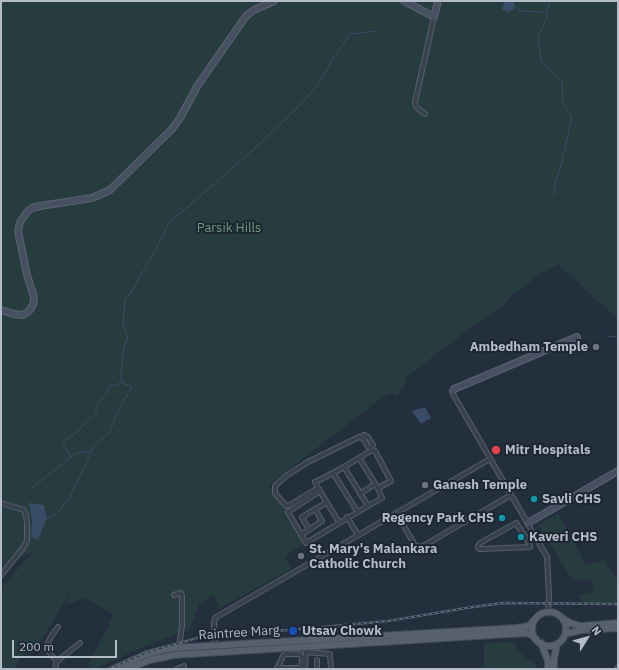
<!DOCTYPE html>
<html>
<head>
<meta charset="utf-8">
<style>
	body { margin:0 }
	#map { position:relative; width:619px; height:670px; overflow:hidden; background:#242f3e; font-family:"IBM Plex Sans",sans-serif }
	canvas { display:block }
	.frame { position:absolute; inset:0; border:2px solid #b4bcc9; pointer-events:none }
	.north { position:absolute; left:567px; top:618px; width:40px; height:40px; -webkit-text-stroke:3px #1d2633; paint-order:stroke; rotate:53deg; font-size:11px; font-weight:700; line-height:16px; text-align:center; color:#b4bcc9 }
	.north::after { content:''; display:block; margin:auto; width:14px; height:18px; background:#b4bcc9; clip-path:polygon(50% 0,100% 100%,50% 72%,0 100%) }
	.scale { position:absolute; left:12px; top:640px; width:105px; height:18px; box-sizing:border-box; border:2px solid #b4bcc9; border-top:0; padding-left:5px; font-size:12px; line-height:14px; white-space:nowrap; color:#b4bcc9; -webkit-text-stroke:3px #1d2633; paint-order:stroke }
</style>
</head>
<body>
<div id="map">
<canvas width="619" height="670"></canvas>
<div class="frame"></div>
<div class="north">N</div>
<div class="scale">200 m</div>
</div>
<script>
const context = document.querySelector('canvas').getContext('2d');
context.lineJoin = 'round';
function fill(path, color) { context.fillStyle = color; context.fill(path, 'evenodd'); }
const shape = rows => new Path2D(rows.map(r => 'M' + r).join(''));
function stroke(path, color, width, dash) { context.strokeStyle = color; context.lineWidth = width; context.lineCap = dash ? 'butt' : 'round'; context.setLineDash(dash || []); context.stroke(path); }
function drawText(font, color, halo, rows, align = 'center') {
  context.font = font + ' "IBM Plex Sans",sans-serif'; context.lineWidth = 4; context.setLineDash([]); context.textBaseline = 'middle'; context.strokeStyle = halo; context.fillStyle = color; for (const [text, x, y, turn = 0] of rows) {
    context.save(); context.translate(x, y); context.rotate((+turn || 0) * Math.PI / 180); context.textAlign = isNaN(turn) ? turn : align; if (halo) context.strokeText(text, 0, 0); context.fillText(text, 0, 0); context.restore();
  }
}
fill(shape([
	[1,1,618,1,618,320,558,264,537,276,512,296,500,308,474,325,407,377,405,385,397,396,390,393,375,403,269,485,304,543,284,557,292,569,220,608,213,595,199,605,190,629,141,648,95,669,93,669,88,664,108,627,113,614,85,598,65,605,71,591,34,652,23,654,15,669,1,669,1,588,31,554,34,555,31,553,4,566,1,565],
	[558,513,586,565,604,560,618,582,618,605,583,603,579,595,595,593,591,580,572,579,538,525],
	[513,642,524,657,535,663,535,669,484,669,484,643]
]), '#263c3f');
fill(shape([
	[505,1,514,1,514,9,508,12,502,9],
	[425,407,431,418,421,424,412,411],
	[29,503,44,505,47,518,38,540,31,537,32,519]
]), '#394c67');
stroke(shape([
	[514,6,520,11,541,12,548,14,538,37,541,61,546,67,562,81,563,102,567,109,572,116,561,166,556,180,554,195],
	[546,14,550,1],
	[607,336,618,337],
	[71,457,63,445,67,439,77,432,84,424,96,413,96,405,105,396,109,387,121,383],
	[32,488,76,453,91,451],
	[46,519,58,512,70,497,95,444,109,433,119,409,132,387,122,383,121,376,124,347,128,338,123,324,125,300,132,291,156,249,170,221,190,205,253,150,297,108,317,86,335,56,350,34,377,31]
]), '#394c67', 1);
const street = shape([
	[425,114,416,107,415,102,434,17],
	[453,391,453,394,547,557,549,596,548,612],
	[359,458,378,488,382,498,368,506],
	[344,467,372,450,375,451,391,481,378,488],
	[318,488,315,482,333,473],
	[320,491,288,512,306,543,368,506,344,467,333,473,357,511],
	[360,494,375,484],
	[1,503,24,510,26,515,27,524,27,541,23,548,1,575],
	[396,513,415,545,418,547,423,546,511,495],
	[347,517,358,535],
	[339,522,318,488,290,505,286,506,275,493,275,486,286,476,308,462,359,437,363,438,368,447,372,447,373,445,368,437,364,435],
	[516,523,530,544,530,547,480,549,478,548,478,546,480,543,516,523],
	[309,530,302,517,327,502],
	[301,535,322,521,315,509],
	[174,595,181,593,182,595,182,625,179,648],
	[215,647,214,623,215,618,220,615,490,459],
	[317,660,317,669],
	[57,661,51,655,46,647,52,635,58,627],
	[277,668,301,668],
	[55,669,57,661,80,643],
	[177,669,184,666],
	[277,669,283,656,285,654,300,654,302,657,301,669],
	[305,669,306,652,330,654,331,669],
	[617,669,618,667]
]);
const secondary = shape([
	[404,1,434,17,438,1],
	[1,310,14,314,23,315,29,311,33,305,34,297,27,275,18,231,20,222,28,211,32,208,40,206,92,198,110,190,172,129,180,118,198,85,246,16,254,10,274,1],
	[453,391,454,389,577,337],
	[528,523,618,471]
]);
const primary = shape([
	'532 629a17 17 0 1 1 34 0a17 17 0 1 1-34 0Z',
	[562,618,570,623,581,626,618,623],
	[565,634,581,630,618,628],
	[541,643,548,661,548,669],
	[114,669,147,654,158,651,173,648,516,628,529,626,534,620],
	[128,669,150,660,174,655,526,633,532,635,536,639],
	[554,669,554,659,557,644]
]);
stroke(street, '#565f6c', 6);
stroke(secondary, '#565f6c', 8);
stroke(primary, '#414a57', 8);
stroke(street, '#38414e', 4);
stroke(secondary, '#465061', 5.5);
stroke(primary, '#56606e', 6);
const rail = shape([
	[109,669,151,651,197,638,232,633,291,630,388,621,466,608,503,603,618,604]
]);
stroke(rail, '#5a6575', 2.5);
stroke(rail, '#1d2633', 1, [3]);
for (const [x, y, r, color] of [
	[596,347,4,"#6b7280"],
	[496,450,5,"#e0444e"],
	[425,485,4,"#6b7280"],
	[534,499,4,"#0f9aa8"],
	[502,518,4,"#0f9aa8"],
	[521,537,4,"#0f9aa8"],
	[301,556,4,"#6b7280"],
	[293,631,5,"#1a4fb4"]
]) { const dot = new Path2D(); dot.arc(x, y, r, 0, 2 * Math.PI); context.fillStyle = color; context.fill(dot); stroke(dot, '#1d2633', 1.5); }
drawText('13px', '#6b9a76', '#1d2633', [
	["Parsik Hills",229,228]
]);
drawText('bold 13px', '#b4bcc9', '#1d2633', [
	["Ambedham Temple",588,347,"right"],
	["Mitr Hospitals",505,450],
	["Ganesh Temple",433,485],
	["Savli CHS",542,499],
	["Regency Park CHS",494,518,"right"],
	["Kaveri CHS",529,537],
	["St. Mary's Malankara",309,549],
	["Catholic Church",309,564],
	["Utsav Chowk",302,631]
], 'left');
drawText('13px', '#b4bcc9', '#1d2633', [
	["Raintree Marg",239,633,-4]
]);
</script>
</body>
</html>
